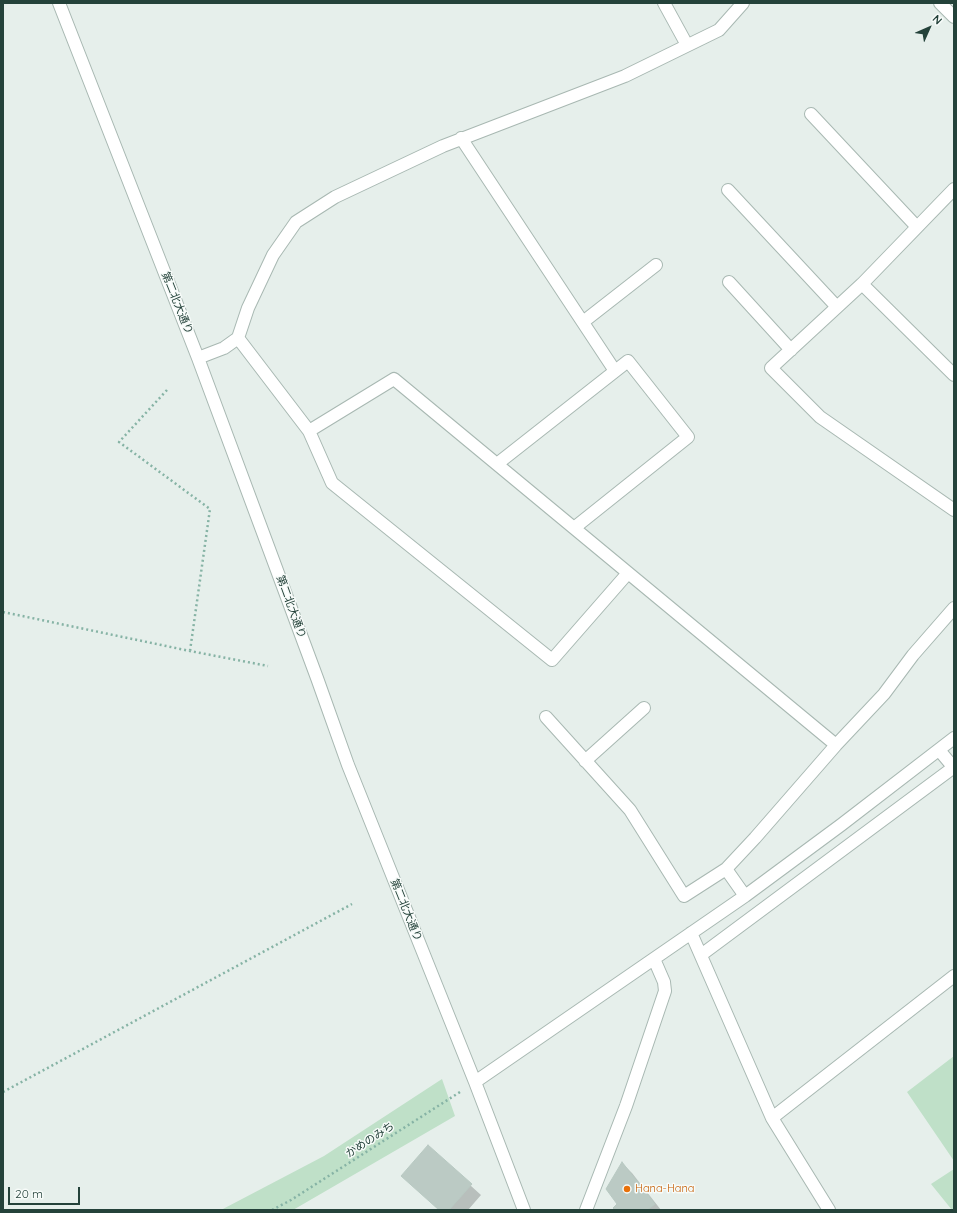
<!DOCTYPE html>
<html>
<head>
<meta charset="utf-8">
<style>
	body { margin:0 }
	#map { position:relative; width:957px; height:1213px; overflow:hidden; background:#e6efeb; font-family:Quicksand,sans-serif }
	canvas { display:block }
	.frame { position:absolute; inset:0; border:4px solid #24423a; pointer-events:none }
	.north { position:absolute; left:909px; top:8px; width:40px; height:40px; -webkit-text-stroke:3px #f7fbf9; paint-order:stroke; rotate:45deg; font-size:11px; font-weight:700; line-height:16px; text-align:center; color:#24423a }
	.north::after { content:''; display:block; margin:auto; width:14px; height:18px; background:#24423a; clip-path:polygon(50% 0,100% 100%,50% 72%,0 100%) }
	.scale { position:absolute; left:8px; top:1187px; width:72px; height:18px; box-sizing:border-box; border:2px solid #24423a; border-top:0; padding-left:5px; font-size:12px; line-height:14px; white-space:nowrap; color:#24423a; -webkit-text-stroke:3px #f7fbf9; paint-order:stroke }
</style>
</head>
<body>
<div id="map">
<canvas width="957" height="1213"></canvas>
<div class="frame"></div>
<div class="north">N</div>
<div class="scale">20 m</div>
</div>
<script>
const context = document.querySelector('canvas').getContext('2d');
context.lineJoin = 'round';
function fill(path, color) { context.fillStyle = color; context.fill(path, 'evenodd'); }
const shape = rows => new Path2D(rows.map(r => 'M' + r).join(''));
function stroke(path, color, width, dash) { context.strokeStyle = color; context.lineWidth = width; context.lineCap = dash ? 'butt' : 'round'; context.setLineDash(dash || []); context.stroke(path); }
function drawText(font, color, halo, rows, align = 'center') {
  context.font = font + ' Quicksand,"Noto Sans JP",sans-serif'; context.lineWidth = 3; context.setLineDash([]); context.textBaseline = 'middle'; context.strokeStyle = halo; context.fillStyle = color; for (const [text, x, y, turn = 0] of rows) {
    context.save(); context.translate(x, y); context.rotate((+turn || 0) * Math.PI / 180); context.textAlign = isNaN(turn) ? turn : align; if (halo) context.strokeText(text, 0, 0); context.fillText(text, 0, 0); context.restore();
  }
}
fill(shape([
	[954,1056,954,1161,907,1092],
	[442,1079,455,1116,293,1210,221,1210,324,1156],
	[954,1169,954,1210,952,1210,931,1184]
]), '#bfe0c8');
fill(shape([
	[428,1147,481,1195,468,1210,439,1210],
	[622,1163,632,1173,661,1210,616,1210,619,1204]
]), '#0003');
const building = shape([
	[428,1145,472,1184,449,1210,439,1210,401,1176,428,1145],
	[622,1162,655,1204,647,1210,615,1210,613,1208,617,1204,606,1189,622,1162]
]);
fill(building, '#bbcac4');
stroke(building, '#b8c9c2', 1);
const minor = shape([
	[59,3,198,358,317,678,348,765,475,1082,524,1210],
	[664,3,687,45],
	[940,3,954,17],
	[811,114,917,227],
	[461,138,615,371],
	[954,189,862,284,771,368,820,417,954,510],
	[728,190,837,307],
	[729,282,791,350],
	[862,284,954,375],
	[583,322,656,265],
	[238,338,309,431,332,483,552,660,628,573],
	[198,358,224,348,238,338,248,308,273,255,296,222,335,197,443,146,625,76,719,30,743,3],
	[309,431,394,379,836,745],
	[497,464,628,361,688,437,574,528],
	[546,717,630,810,684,896,726,869,755,838,836,745,884,694,913,655,954,608],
	[939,750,954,768],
	[585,761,644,708],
	[726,869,745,896],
	[691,933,772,1118,829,1210],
	[701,955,954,767],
	[475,1082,745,896,841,825,954,738],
	[772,1118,954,976],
	[586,1210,626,1106,665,991,664,982,654,959]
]);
stroke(minor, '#a8b8b2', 14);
stroke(shape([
	[167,390,119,442,210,509,190,651],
	[3,612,190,651,268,666],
	[3,1092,352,904],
	[272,1210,291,1200,460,1092]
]), '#86b3a5', 2.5, [2, 3]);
stroke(minor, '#fff', 12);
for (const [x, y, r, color] of [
	[627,1189,4,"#e8710a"]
]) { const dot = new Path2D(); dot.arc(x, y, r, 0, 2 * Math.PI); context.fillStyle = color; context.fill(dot); stroke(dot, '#f7fbf9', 1.5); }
drawText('11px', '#24423a', '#f7fbf9', [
	["第二北大通り",177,303,68],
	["第二北大通り",291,607,70],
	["第二北大通り",406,910,68],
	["かめのみち",370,1140,-33]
]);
drawText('11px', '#c56008', '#f7fbf9', [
	["Hana-Hana",635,1189]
], 'left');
</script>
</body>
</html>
